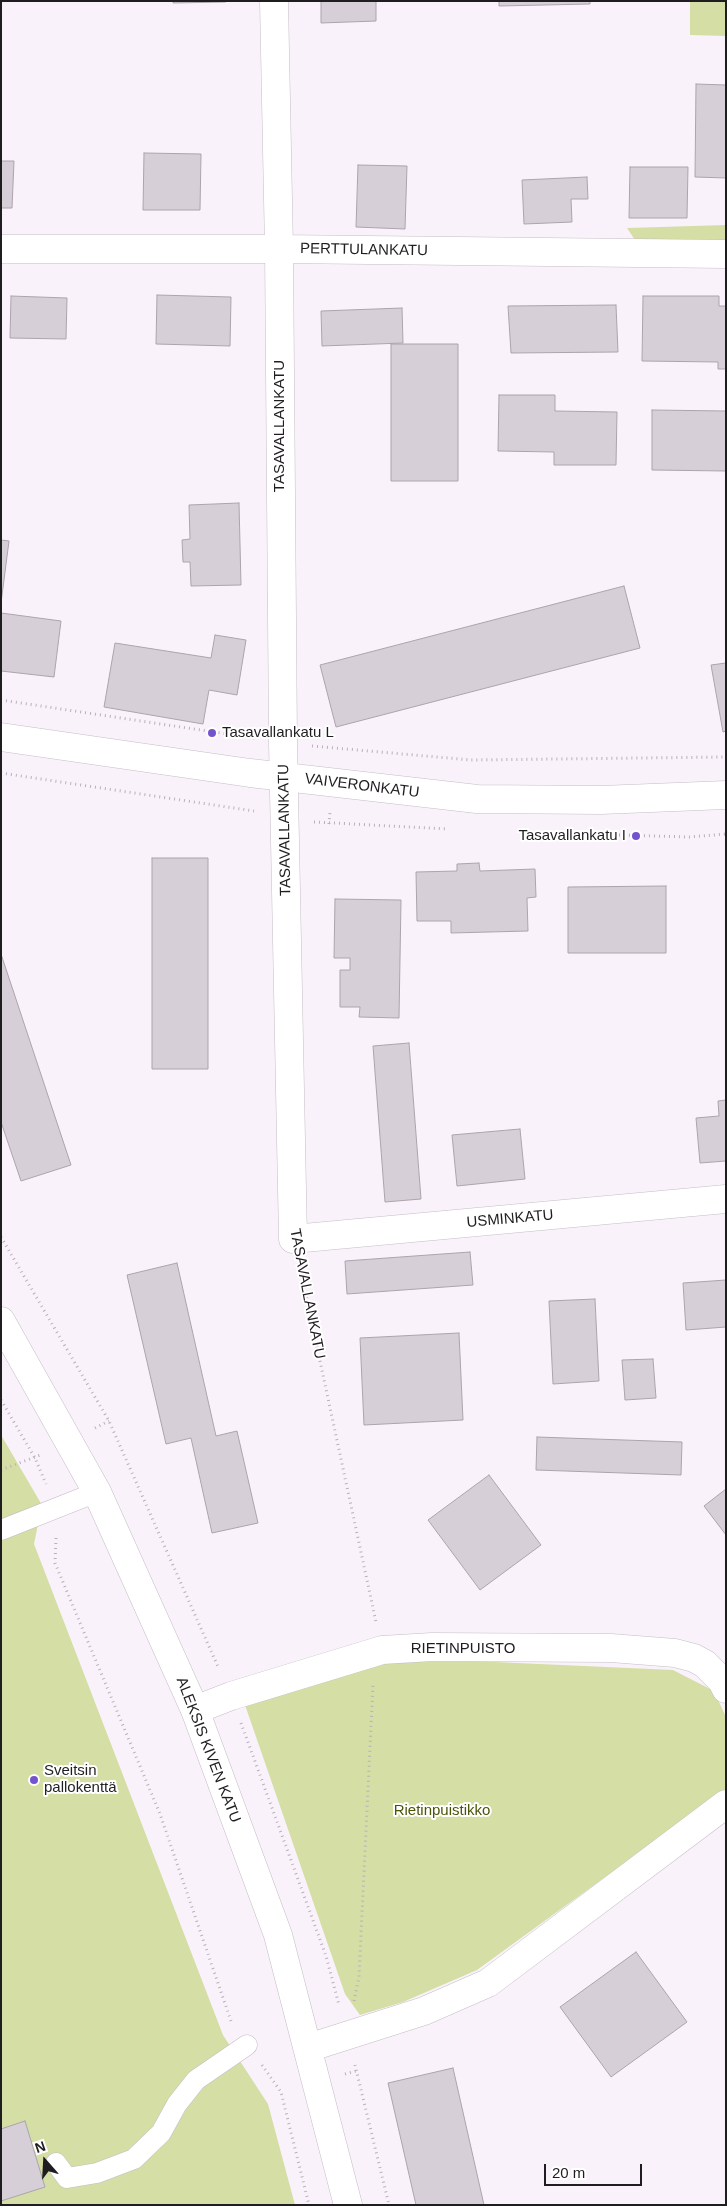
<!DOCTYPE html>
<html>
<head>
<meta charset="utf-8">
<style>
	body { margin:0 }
	#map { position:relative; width:727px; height:2206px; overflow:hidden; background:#faf2fb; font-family:Helvetica,sans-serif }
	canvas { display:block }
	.frame { position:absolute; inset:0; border:2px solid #201d20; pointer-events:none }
	.north { position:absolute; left:20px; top:2136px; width:50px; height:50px; -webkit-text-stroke:4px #fff; paint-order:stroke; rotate:341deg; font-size:14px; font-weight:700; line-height:20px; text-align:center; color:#201d20 }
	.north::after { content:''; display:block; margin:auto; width:18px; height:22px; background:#201d20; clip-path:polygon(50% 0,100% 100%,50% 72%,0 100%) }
	.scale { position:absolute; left:544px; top:2164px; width:98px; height:22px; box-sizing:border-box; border:2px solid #201d20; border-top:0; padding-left:6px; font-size:15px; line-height:18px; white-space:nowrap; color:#201d20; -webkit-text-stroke:4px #fff; paint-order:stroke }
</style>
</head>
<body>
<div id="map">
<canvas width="727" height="2206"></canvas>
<div class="frame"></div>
<div class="north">N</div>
<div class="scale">20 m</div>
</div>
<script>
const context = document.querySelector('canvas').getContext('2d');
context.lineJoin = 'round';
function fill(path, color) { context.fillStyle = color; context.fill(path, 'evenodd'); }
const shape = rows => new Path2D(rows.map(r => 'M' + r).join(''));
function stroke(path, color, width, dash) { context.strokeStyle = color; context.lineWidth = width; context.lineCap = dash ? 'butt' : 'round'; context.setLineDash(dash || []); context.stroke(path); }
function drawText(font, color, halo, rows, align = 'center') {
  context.font = font + ' Helvetica,sans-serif'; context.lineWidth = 4; context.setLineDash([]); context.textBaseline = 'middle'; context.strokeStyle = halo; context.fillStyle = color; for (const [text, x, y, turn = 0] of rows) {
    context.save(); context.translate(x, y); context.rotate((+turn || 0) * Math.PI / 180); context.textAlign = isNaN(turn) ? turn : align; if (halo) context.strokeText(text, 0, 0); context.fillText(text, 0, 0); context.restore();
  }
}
fill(shape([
	[690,1,726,1,726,36,690,35],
	[726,225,726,240,635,240,627,228],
	[1,1435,42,1505,34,1544,223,2035,268,2104,295,2205,1,2205],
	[428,1659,673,1670,714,1691,726,1717,726,1786,725,1790,477,1970,403,2002,360,2015,345,1994,245,1705,388,1662]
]), '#d5dea4');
const building = shape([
	[173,1,226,1,226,2,173,3,173,1],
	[321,1,376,1,376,21,321,23,321,1],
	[499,1,590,1,590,4,499,6,499,1],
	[696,84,726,85,726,178,695,177,696,84],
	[144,153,201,154,200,210,143,210,144,153],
	[1,161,14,161,12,208,1,208,1,161],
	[358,165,407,166,405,229,356,227,358,165],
	[630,167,688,167,687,218,629,218,630,167],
	[587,177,588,199,571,199,572,222,524,224,522,180,587,177],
	[157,295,231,297,230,346,156,344,157,295],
	[11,296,67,298,66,339,10,338,11,296],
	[643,296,719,296,719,306,726,306,726,369,718,369,718,362,642,361,643,296],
	[616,305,618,352,511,353,508,306,616,305],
	[402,308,403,343,322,346,321,311,402,308],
	[391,344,458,344,458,481,391,481,391,344],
	[499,395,555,395,555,411,617,412,616,465,554,465,554,452,498,451,499,395],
	[652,410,726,411,726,471,652,470,652,410],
	[239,503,241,585,191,586,190,562,183,562,182,540,190,539,189,505,239,503],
	[1,540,9,541,1,603,1,540],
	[624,586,640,648,336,727,320,665,624,586],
	[1,613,61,621,54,677,1,671,1,613],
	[215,635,246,640,237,695,209,690,203,724,104,707,115,643,211,658,215,635],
	[726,663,726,731,723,732,711,665,726,663],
	[152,858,208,858,208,1069,152,1069,152,858],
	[479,863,480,871,535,869,536,897,527,898,528,931,451,933,451,921,417,921,416,872,457,871,457,864,479,863],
	[666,886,666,953,568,953,568,887,666,886],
	[335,899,401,900,399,1018,359,1017,360,1007,340,1007,340,970,350,970,350,958,334,958,335,899],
	[1,954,71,1165,21,1181,1,1122,1,954],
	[409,1043,421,1199,385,1202,373,1046,409,1043],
	[726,1100,726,1161,700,1163,696,1118,719,1116,718,1101,726,1100],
	[520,1129,525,1179,457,1186,452,1135,520,1129],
	[470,1252,473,1285,347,1294,345,1261,470,1252],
	[177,1263,216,1436,237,1431,258,1523,212,1533,191,1438,166,1444,127,1275,177,1263],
	[726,1280,726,1327,686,1330,683,1283,726,1280],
	[595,1299,599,1381,553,1384,549,1301,595,1299],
	[459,1333,463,1420,364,1425,360,1338,459,1333],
	[653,1359,656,1398,625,1400,622,1360,653,1359],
	[537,1437,682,1442,681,1475,536,1470,537,1437],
	[489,1475,541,1545,480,1590,428,1520,489,1475],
	[726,1489,726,1535,704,1506,726,1489],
	[636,1952,687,2022,611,2077,560,2007,636,1952],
	[453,2068,484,2205,416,2205,388,2083,453,2068],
	[25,2121,45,2187,1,2201,1,2129,25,2121]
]);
fill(building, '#d7cfd7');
stroke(building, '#aca4ad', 1);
const service = shape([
	[1,1530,97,1492],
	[56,2163,67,2178,97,2173,134,2159,161,2133,177,2104,196,2080,247,2045]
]);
const minor = shape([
	[274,1,279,249,283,742,293,1239,726,1199],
	[1,249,279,249,726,254],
	[195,1710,231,1696,382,1650,432,1647,611,1648,675,1653,694,1658,705,1664,722,1681,726,1689],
	[308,2048,424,2011,488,1983,726,1804]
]);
const tertiary = shape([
	[1,1321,97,1492,195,1710,278,1935,348,2205]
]);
const secondary = shape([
	[1,737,250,773,477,799,601,800,726,795]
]);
stroke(service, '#c5bdc5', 21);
stroke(minor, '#c5bdc5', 29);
stroke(tertiary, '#c5bdc5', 29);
stroke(secondary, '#c5bdc5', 29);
stroke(shape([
	[1,700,254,738],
	[312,746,471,760,726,757],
	[1,773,254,811],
	[314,822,448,829],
	[329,824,330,812],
	[549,833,689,837,726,834],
	[1,1237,109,1421,219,1669],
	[300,1268,376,1622],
	[1,1400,35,1458,46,1484],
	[95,1428,109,1421],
	[1,1470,43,1454],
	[56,1538,55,1563,160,1814,232,2024],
	[241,1723,326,1956,339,2005],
	[354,2001,359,1977,373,1685],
	[262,2065,281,2092,309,2205],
	[355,2065,389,2205],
	[345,2074,356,2071]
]), '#b8b1b9', 3, [1, 4]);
stroke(service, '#fff', 20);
stroke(minor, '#fff', 28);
stroke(tertiary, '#fff', 28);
stroke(secondary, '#fff', 28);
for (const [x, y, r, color] of [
	[212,733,5,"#7453cc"],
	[636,836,5,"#7453cc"],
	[34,1780,5,"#7453cc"]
]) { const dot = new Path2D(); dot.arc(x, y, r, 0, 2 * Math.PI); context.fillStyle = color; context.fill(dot); stroke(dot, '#fff', 2); }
drawText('15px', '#201d20', '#fff', [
	["PERTTULANKATU",364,250,1],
	["TASAVALLANKATU",280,426,-90],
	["VAIVERONKATU",362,786,7],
	["TASAVALLANKATU",285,830,-91],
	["USMINKATU",510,1219,-5],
	["TASAVALLANKATU",307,1294,79],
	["RIETINPUISTO",463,1649],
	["ALEKSIS KIVEN KATU",208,1750,69]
]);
drawText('15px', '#201d20', '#fff', [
	["Tasavallankatu L",222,733],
	["Tasavallankatu I",626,836,"right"],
	["Sveitsin",44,1771],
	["pallokenttä",44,1788]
], 'left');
drawText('15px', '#4d5408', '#fff', [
	["Rietinpuistikko",442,1811]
]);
</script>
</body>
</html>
